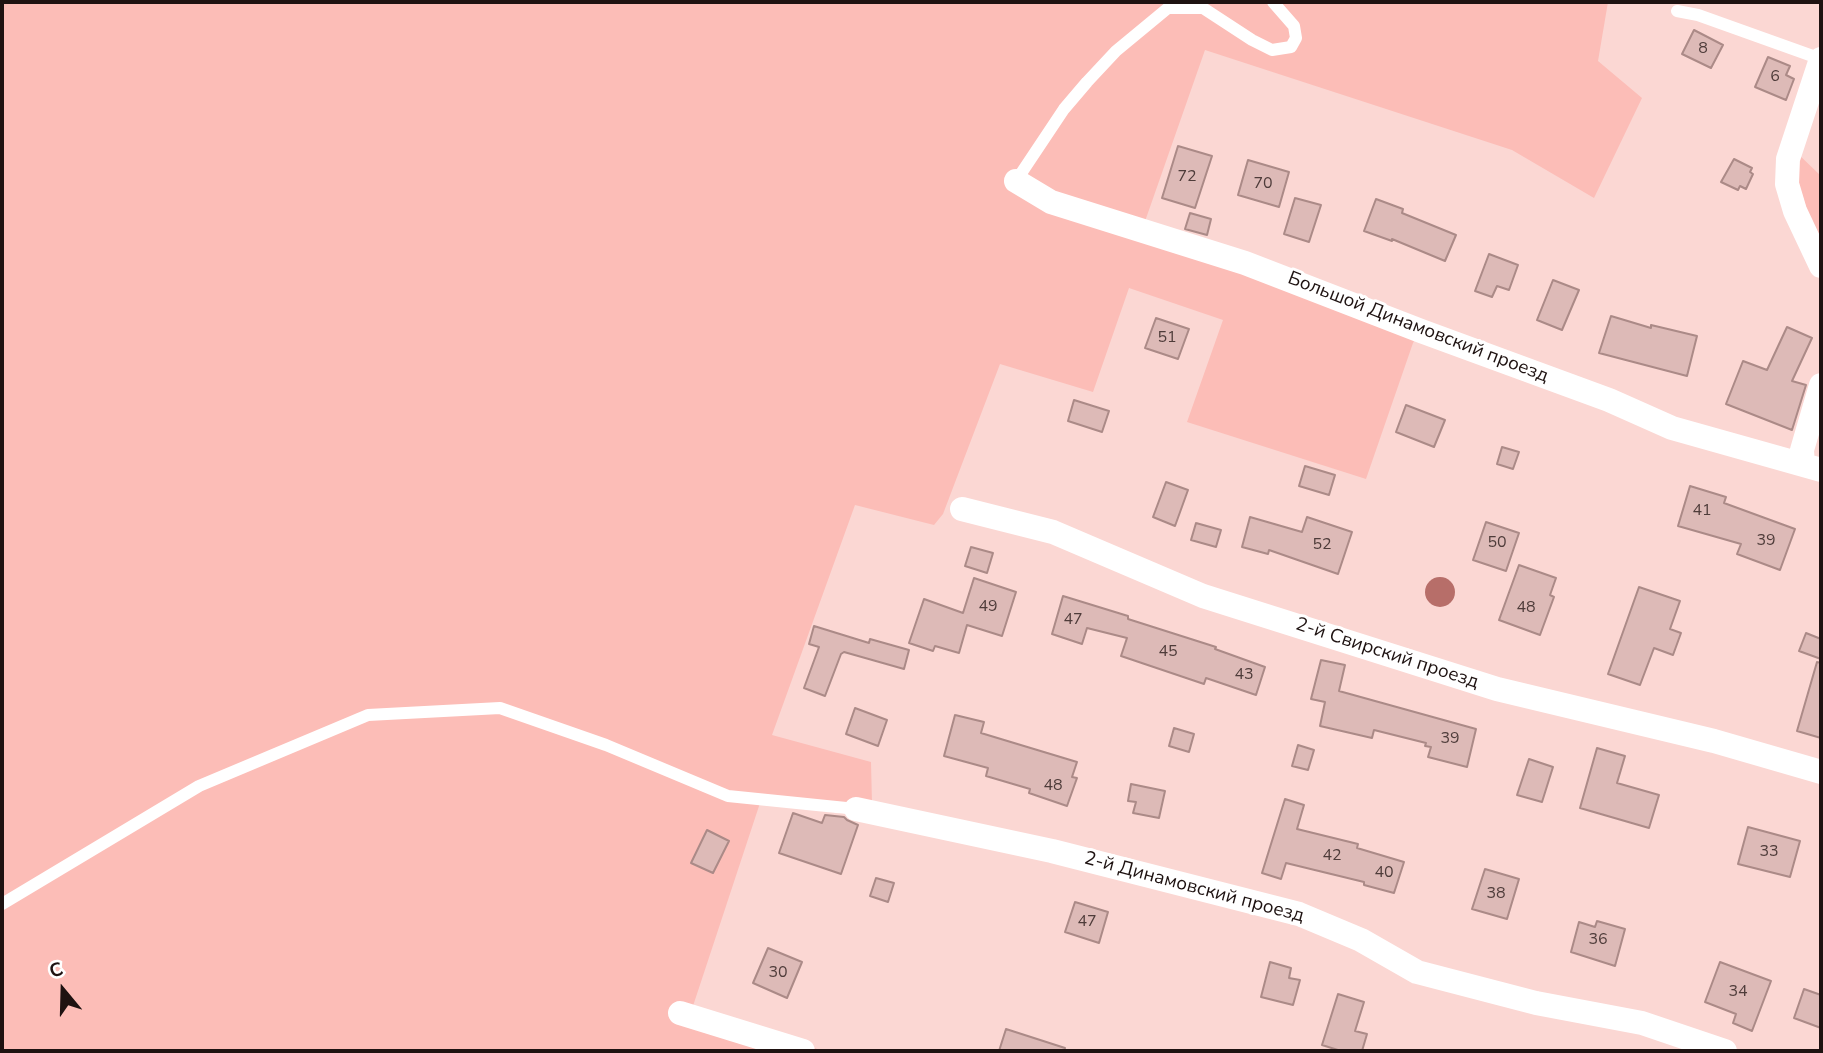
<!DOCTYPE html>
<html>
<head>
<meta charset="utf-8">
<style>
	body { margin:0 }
	#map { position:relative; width:1823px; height:1053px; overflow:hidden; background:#fbd7d3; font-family:"Nunito Sans",sans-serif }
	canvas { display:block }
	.frame { position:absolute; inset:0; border:4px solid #1e1211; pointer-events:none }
	.north { position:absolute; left:28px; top:955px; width:70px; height:70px; -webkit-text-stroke:5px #fff; paint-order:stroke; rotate:341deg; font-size:19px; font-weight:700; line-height:28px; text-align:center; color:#1e1211 }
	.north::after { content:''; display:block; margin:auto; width:24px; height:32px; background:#1e1211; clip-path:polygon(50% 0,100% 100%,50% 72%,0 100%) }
</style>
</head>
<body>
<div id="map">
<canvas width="1823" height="1053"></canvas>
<div class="frame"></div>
<div class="north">С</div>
</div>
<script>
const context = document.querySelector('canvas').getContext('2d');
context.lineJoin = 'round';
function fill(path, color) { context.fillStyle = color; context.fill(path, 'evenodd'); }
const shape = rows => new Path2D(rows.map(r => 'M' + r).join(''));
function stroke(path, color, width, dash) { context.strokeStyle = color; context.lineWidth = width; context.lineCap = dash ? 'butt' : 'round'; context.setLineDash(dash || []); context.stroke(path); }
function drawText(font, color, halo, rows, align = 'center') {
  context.font = font + ' "Nunito Sans",sans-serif'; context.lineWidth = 6; context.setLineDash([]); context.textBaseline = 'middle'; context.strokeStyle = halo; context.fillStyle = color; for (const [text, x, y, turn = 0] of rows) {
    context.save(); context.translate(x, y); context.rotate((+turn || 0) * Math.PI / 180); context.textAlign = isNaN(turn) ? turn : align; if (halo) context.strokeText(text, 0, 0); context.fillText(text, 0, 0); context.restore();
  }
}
fill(shape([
	[2,2,1608,2,1598,61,1642,98,1594,198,1512,150,1205,50,1143,227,1424,322,1413,343,1366,479,1187,422,1223,320,1129,288,1093,392,1000,364,943,514,934,525,855,505,772,735,871,762,872,804,860,816,760,803,693,1006,823,1051,2,1051],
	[1795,151,1821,176,1821,255,1792,162]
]), '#fcbdb7');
fill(shape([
	'1425 592a15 15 0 1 1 30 0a15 15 0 1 1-30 0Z'
]), '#b76e69');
const building = shape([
	[1694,30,1723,45,1711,68,1682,54,1694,30],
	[1768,57,1790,66,1786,75,1794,79,1786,100,1755,87,1768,57],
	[1178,146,1212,156,1195,208,1162,198,1178,146],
	[1734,159,1752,168,1750,172,1753,174,1746,189,1740,186,1738,190,1721,182,1734,159],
	[1248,160,1289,172,1279,207,1238,195,1248,160],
	[1295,198,1321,205,1309,242,1284,234,1295,198],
	[1376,199,1403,209,1402,213,1456,235,1445,261,1392,239,1392,241,1364,231,1376,199],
	[1190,213,1211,219,1207,235,1185,229,1190,213],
	[1489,254,1518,265,1509,290,1497,286,1492,297,1475,291,1489,254],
	[1553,280,1579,290,1562,330,1537,320,1553,280],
	[1611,316,1651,328,1651,325,1697,336,1687,376,1599,353,1611,316],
	[1156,318,1189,329,1178,359,1145,348,1156,318],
	[1787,327,1812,338,1792,381,1806,385,1792,430,1726,404,1743,361,1767,370,1787,327],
	[1074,400,1109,411,1102,432,1068,421,1074,400],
	[1406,405,1445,420,1434,447,1396,432,1406,405],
	[1502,447,1519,452,1513,469,1497,464,1502,447],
	[1305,466,1335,475,1329,495,1299,486,1305,466],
	[1166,482,1188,490,1175,526,1153,517,1166,482],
	[1690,486,1726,497,1724,503,1795,529,1780,570,1737,554,1741,544,1678,526,1690,486],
	[1250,517,1302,532,1307,517,1352,532,1338,574,1269,550,1268,554,1242,547,1250,517],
	[1486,522,1519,533,1506,571,1473,560,1486,522],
	[1196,523,1221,530,1216,547,1191,540,1196,523],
	[971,547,993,553,987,573,965,566,971,547],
	[1519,565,1556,578,1550,595,1554,597,1540,635,1499,620,1519,565],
	[974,578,1016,592,1002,636,967,625,959,653,935,646,933,651,909,643,924,599,963,613,974,578],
	[1639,587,1680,601,1670,629,1681,633,1673,655,1654,648,1640,685,1608,674,1639,587],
	[1063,596,1128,616,1128,619,1216,647,1215,649,1265,667,1256,695,1206,678,1204,684,1121,656,1127,638,1087,628,1082,644,1052,634,1063,596],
	[814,626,869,643,870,639,909,650,904,669,844,652,841,654,825,696,804,688,819,647,809,644,814,626],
	[1806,633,1821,639,1821,659,1799,651,1806,633],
	[1321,660,1345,665,1339,691,1476,729,1467,767,1428,757,1431,747,1425,746,1426,743,1374,730,1372,738,1320,726,1325,702,1311,699,1321,660],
	[1817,662,1821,663,1821,738,1797,731,1817,662],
	[855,708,887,720,878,746,846,734,855,708],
	[955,715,984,722,981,733,1077,762,1072,777,1077,778,1067,806,1029,793,1030,789,986,776,988,768,944,756,955,715],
	[1174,728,1194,734,1189,752,1169,746,1174,728],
	[1298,745,1314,750,1308,770,1292,766,1298,745],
	[1597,748,1625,756,1617,783,1659,795,1649,828,1580,808,1597,748],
	[1529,759,1553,767,1542,802,1517,795,1529,759],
	[1131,784,1165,791,1159,818,1133,813,1136,802,1128,801,1131,784],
	[1285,799,1304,805,1297,829,1358,844,1357,848,1404,862,1394,893,1364,885,1364,882,1286,863,1281,879,1262,873,1285,799],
	[793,813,822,823,825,815,844,817,847,820,858,825,841,874,779,853,793,813],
	[1748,827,1800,841,1790,877,1738,864,1748,827],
	[707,830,729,841,713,873,691,863,707,830],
	[1485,869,1519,879,1507,919,1472,909,1485,869],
	[876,878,894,883,888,902,870,896,876,878],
	[1075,902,1108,912,1099,943,1065,932,1075,902],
	[1597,921,1625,929,1615,966,1571,952,1579,922,1595,927,1597,921],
	[768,948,802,962,787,998,753,983,768,948],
	[1270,962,1291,968,1289,978,1300,980,1293,1005,1261,997,1270,962],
	[1720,962,1771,981,1752,1031,1733,1023,1736,1014,1705,1002,1720,962],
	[1804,989,1821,995,1821,1028,1794,1018,1804,989],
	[1338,994,1364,1002,1355,1031,1367,1034,1362,1051,1341,1051,1322,1045,1338,994],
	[1006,1029,1065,1048,1064,1051,999,1051,1006,1029]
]);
fill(building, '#ddbab7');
stroke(building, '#ab8a87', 2);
stroke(shape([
	[1677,11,1698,15,1821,59],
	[1016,181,1064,109,1087,82,1116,51,1168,8,1203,8,1252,40,1272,50,1291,47,1296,38,1294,26,1273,2],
	[2,904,199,786,368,715,500,708,606,745,728,796,856,809]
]), '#fff', 12);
stroke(shape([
	[1821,59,1788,159,1787,184,1795,211,1821,266],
	[1016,181,1051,202,1245,263,1421,331,1609,400,1672,428,1821,470],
	[1803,465,1802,450,1821,385],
	[962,509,1053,532,1203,596,1497,689,1714,741,1821,772],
	[856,809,1052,851,1299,914,1361,940,1417,972,1536,1003,1642,1023,1725,1051],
	[680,1013,803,1051]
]), '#fff', 24);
drawText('16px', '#4e3c3a', null, [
	["8",1703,49],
	["6",1775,77],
	["72",1187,177],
	["70",1263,184],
	["51",1167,338],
	["41",1702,511],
	["39",1766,541],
	["50",1497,543],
	["52",1322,545],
	["49",988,607],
	["48",1526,608],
	["47",1073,620],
	["45",1168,652],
	["43",1244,675],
	["39",1450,739],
	["48",1053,786],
	["33",1769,852],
	["42",1332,856],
	["40",1384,873],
	["38",1496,894],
	["47",1087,922],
	["36",1598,940],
	["30",778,973],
	["34",1738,992]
]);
drawText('19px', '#1e1211', '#fff', [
	["Большой Динамовский проезд",1418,328,21],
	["2-й Свирский проезд",1387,654,18],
	["2-й Динамовский проезд",1194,888,15]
]);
</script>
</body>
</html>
